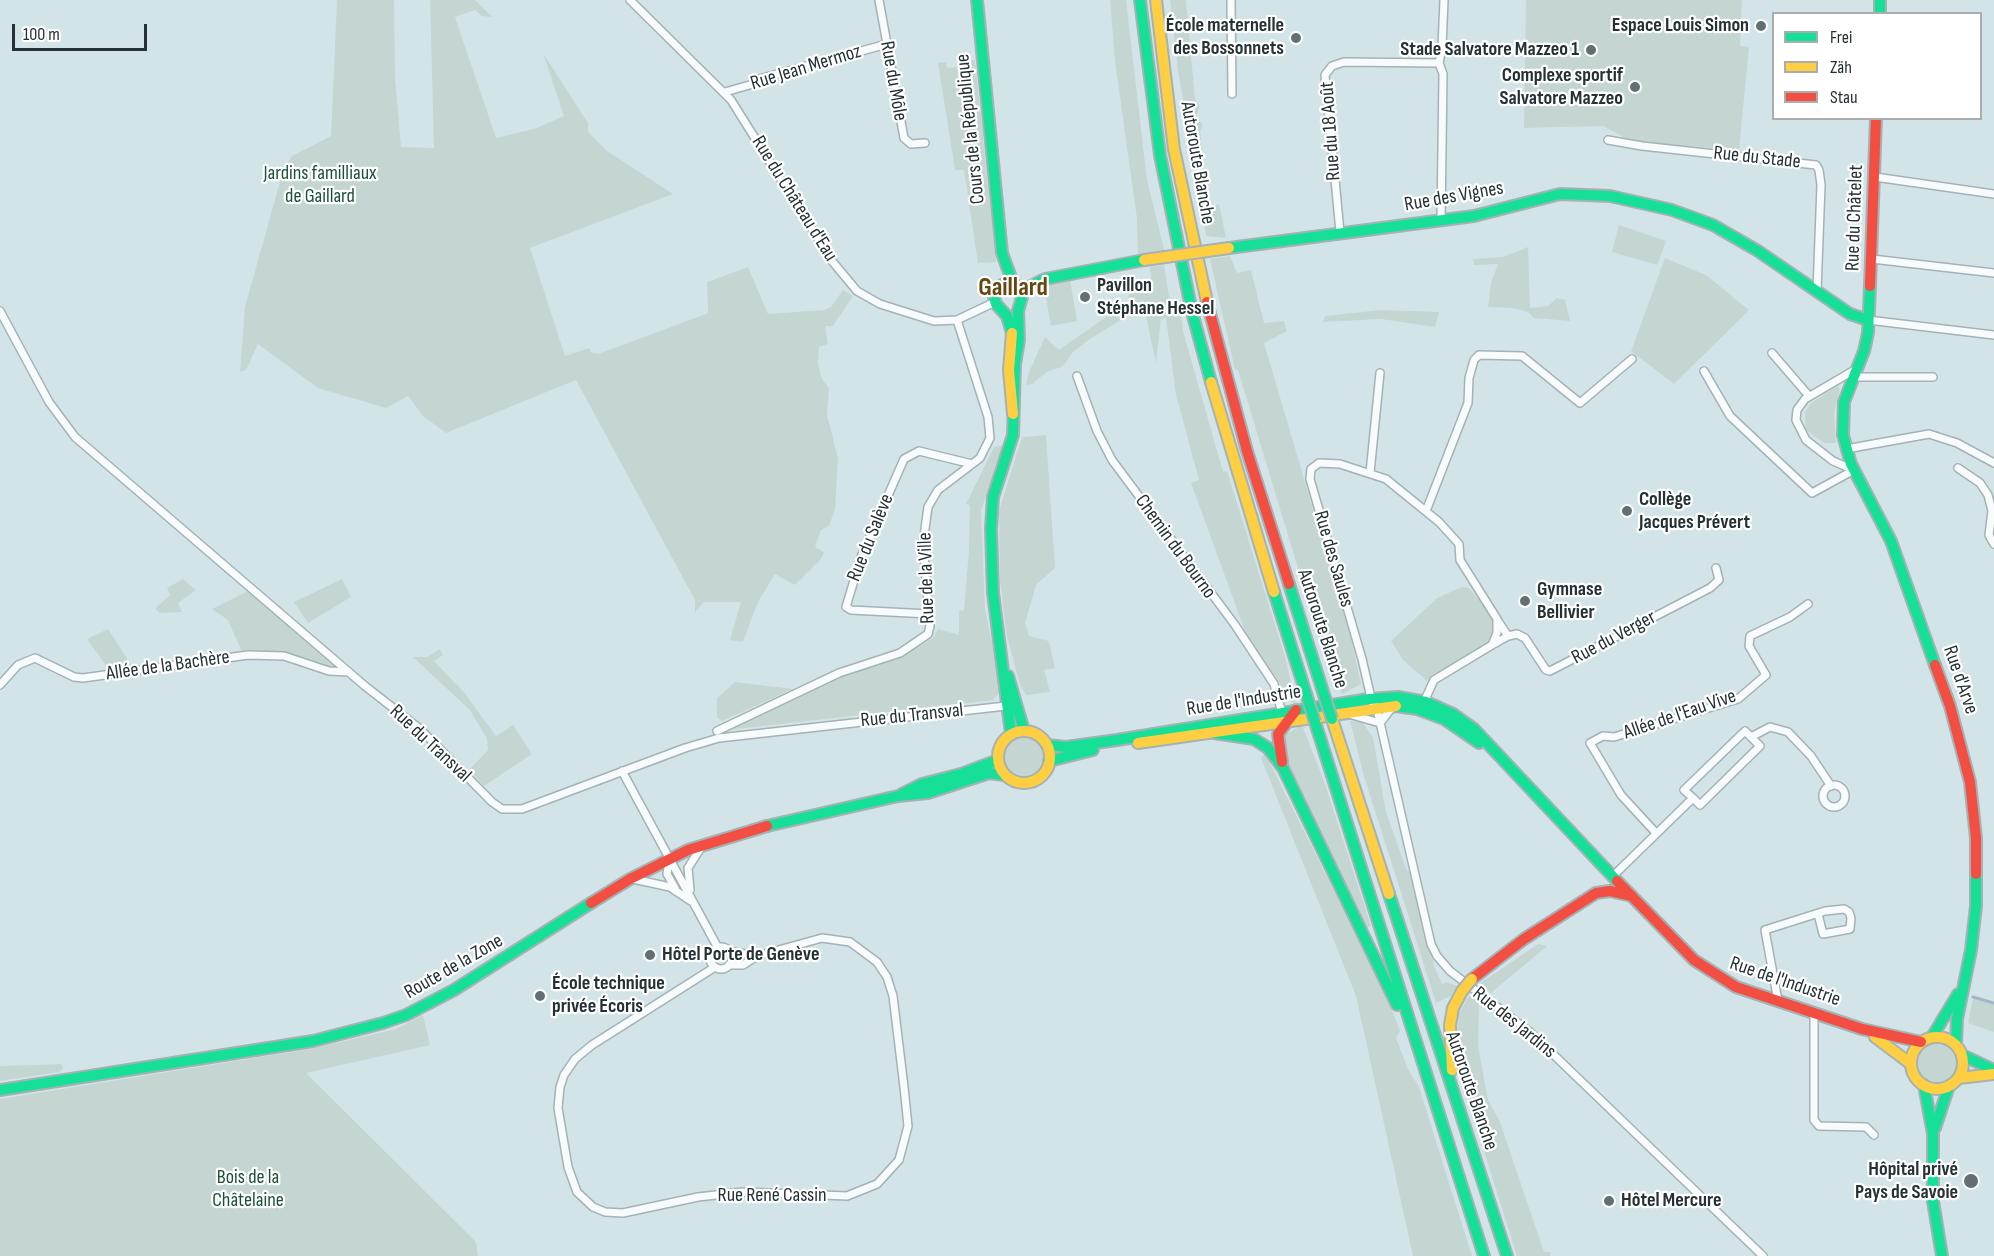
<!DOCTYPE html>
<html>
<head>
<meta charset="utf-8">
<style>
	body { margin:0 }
	#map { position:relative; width:1994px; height:1256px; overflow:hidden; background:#d3e4e8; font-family:"Sofia Sans Condensed",sans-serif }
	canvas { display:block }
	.legend { position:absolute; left:1772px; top:12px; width:210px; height:108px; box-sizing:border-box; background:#fff; border:2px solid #a8adae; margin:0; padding:8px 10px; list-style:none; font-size:18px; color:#253134 }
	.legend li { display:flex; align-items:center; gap:12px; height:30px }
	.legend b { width:30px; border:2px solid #a8adae }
	.scale { position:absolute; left:12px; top:24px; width:135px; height:27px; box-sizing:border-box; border:3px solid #253134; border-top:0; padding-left:8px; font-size:18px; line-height:21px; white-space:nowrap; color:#253134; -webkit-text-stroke:4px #fff; paint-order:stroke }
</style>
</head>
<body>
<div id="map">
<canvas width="1994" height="1256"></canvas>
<ul class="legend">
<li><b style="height:8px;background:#16e098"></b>Frei</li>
<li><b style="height:8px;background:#ffcf43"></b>Zäh</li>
<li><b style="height:8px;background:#f24e42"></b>Stau</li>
</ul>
<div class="scale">100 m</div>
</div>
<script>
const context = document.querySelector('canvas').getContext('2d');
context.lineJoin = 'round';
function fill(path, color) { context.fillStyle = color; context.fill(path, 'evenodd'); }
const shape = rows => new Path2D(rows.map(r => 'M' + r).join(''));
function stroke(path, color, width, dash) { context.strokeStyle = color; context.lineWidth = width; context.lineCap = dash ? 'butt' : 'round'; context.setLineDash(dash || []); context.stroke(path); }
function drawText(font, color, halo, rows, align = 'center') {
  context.font = font + ' "Sofia Sans Condensed",sans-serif'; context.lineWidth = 4.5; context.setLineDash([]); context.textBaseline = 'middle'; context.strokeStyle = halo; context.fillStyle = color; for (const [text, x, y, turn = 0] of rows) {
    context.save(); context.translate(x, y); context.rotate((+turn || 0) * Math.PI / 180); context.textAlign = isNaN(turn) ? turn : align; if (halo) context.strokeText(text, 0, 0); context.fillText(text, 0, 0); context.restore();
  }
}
fill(shape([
	[337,0,394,0,395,77,401,147,434,148,430,0,475,0,492,17,482,16,475,10,455,17,496,138,534,129,564,116,543,53,588,123,588,132,607,151,673,194,530,248,565,356,589,348,592,353,598,354,706,314,708,312,707,282,748,267,768,314,824,310,831,307,843,290,853,296,833,326,825,326,828,344,819,347,818,363,821,377,829,389,827,415,838,458,835,509,829,526,821,530,815,547,824,552,821,559,795,585,775,574,758,602,743,642,730,640,741,602,704,602,695,612,695,600,576,380,446,433,423,416,408,396,386,408,318,388,258,344,246,370,240,372,245,307,283,171,292,156,331,136],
	[1110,0,1126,0,1147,180,1164,250,1141,254,1138,253,1137,219,1115,61],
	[1170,0,1186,0,1195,99,1200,107,1196,115,1203,125,1200,131,1204,165,1194,164,1178,71],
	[1526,0,1742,0,1740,46,1749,47,1739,150,1640,142,1625,138,1603,126,1524,128],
	[975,60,996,262,978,263,964,170,955,170,938,63,946,62,947,68,969,66,969,61],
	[1219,204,1226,238,1206,236,1204,221,1212,206],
	[1619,225,1666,241,1657,265,1612,252],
	[1528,247,1530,308,1548,306,1557,298,1565,300,1570,321,1534,318,1528,312,1514,308,1488,307,1491,283,1498,264,1474,265,1473,259,1503,257],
	[1230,256,1237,273,1251,270,1264,323,1284,321,1287,331,1264,343,1351,638,1361,684,1342,694,1323,651,1238,370,1235,370,1210,259],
	[1665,258,1706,275,1749,310,1674,384,1631,351],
	[1164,265,1169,296,1181,312,1183,331,1223,472,1227,471,1286,660,1295,703,1287,700,1278,680,1249,642,1191,483,1199,480,1176,395,1166,318,1161,319,1156,363,1144,306,1090,339,1073,352,1062,367,1048,371,1032,384,1026,385,1029,372,1045,337,1059,350,1129,301,1128,295,1146,286,1151,278,1150,267],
	[1070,280,1077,321,1051,326,1044,288,1047,285],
	[1381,310,1439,312,1435,327,1381,319,1323,322,1325,316],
	[1837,386,1840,389,1834,415,1836,443,1824,443,1806,430,1805,412,1811,403],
	[1046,435,1055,568,1036,585,1025,623,1029,636,1049,641,1055,668,1044,670,1050,692,1026,695,1020,685,1006,632,1000,580,999,511,1022,437],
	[1005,445,981,510,985,609,1001,686,1000,692,993,700,728,730,841,677,897,659,933,638,938,629,959,635,959,611,964,610,969,550,970,505,966,504,994,447],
	[183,579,196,590,178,603,182,612,160,613,155,609,170,595,167,588],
	[342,579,351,597,308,623,294,602],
	[1462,587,1469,588,1478,599,1481,598,1494,623,1494,633,1487,644,1434,674,1427,681,1403,660,1391,641,1437,598],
	[248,591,318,649,335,664,332,669,283,652,242,652,228,620,212,609],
	[108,629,132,666,109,670,87,639],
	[440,649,443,655,434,661,463,691,496,736,513,725,532,754,484,786,469,770,488,750,487,739,470,710,413,657,427,657],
	[735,682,793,689,722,721,717,717,717,698],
	[1350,721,1362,722,1373,737,1386,812,1407,871,1411,872,1434,966,1442,984,1447,982,1457,986,1451,996,1436,1003,1363,773],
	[1302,725,1324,781,1371,926,1366,928,1285,757,1283,736],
	'1004 757a20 20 0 1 1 40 0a20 20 0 1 1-40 0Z',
	[1265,753,1386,995,1400,1031,1396,1038,1408,1069,1419,1087,1472,1256,1413,1256,1356,996,1261,758],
	[1538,944,1547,946,1491,993,1479,984],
	[1469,995,1479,1001,1478,1045,1488,1100,1500,1122,1544,1252,1551,1252,1550,1256,1517,1256,1484,1151,1456,1045,1459,1013],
	[1973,998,1994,1004,1994,1032,1968,1023],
	[423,1015,430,1045,306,1073,476,1242,478,1256,0,1256,0,1099,310,1049,396,1029],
	'1917 1062a20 20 0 1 1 40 0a20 20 0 1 1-40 0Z',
	[61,1064,63,1068,60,1072,0,1081,0,1066]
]), '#c5d6d2');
stroke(shape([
	[1973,997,1994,1003]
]), '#a6b4c8', 3);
const street = shape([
	[630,0,731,100,832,261,857,291,880,304,934,321,957,320,995,302],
	[879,0,904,138,911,144,925,143],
	[1231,0,1232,94],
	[725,92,760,82,759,79,887,44],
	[1608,140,1642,146,1816,165,1819,170,1821,185,1817,291],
	[1875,177,1994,194],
	[1441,220,1443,74,1439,63,1442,47,1444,0],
	[1340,232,1325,75,1332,66,1344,62,1439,63],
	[1872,259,1994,273],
	[0,311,49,402,75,437,365,686,420,729,492,802,502,809,522,809,685,748,719,738,1006,706],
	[1868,320,1994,335],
	[1772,353,1809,396],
	[1704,371,1730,416,1812,493,1854,470],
	[1077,376,1097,431,1112,460,1235,625,1274,684,1282,713],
	[1854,377,1933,377],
	[1846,449,1929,434,1957,443,1994,463],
	[1958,468,1980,483,1988,495,1992,511,1989,535,1994,544],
	[1854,470,1833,461,1806,440,1796,420,1797,410,1805,399,1858,368],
	[1370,473,1380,373],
	[1426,511,1468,403,1469,378,1474,360,1479,355,1522,356,1580,403,1632,359],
	[929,614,851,610,846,607,861,557,904,459,919,451,972,464],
	[1508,636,1517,634,1525,638,1546,670,1550,671,1710,588,1719,580,1716,568],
	[1494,644,1508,636,1498,621],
	[0,685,18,665,35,658,74,677,83,678,248,655,284,656,329,671,349,672],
	[1372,702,1362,659,1310,479,1311,469,1319,463,1340,464,1386,479,1439,522,1459,544,1460,560,1497,619,1497,633,1492,645,1434,680,1423,704],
	[1376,705,1431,944,1437,956,1450,971,1531,1033,1763,1256],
	[1352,715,1380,723,1393,706],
	[717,731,839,673,900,653,928,634,930,626,923,543,928,507,938,490,980,458,990,438,988,417,957,320],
	[1751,737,1770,727,1788,732,1811,756,1831,786],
	[622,771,718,948],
	'1823 796a11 11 0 1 1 22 0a11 11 0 1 1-22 0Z',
	[1656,833,1621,795,1590,743,1603,736,1614,737,1738,699,1766,675,1749,646,1750,636,1790,617,1808,604],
	[669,860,667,874,675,888],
	[1613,876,1693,798,1700,805,1760,746,1745,731,1684,790,1693,798],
	[633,879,670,887,691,901],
	[690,890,688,868,702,846],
	'710 958a11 11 0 1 1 22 0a11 11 0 1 1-22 0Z',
	[728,951,757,956],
	[715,967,592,1045,575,1059,564,1075,560,1087,558,1108,568,1167,577,1192,593,1207,605,1212,623,1213,698,1197,743,1192,847,1196,877,1184,899,1160,908,1126,904,1087,893,996,887,977,877,962,850,942,822,938,757,956,743,965,729,965],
	[1778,1001,1765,930,1825,911,1844,909,1849,912,1851,918,1850,929,1823,934,1818,914],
	[1814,1012,1814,1120,1819,1126,1866,1127,1874,1135]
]);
const fast = shape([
	[977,0,1002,253,1013,283],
	[1140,0,1160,155,1192,312,1211,382],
	[1880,0,1880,14],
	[1229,248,1474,216,1560,194,1610,196,1672,210,1713,225,1758,251,1850,314,1868,320],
	[1870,286,1868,333,1864,351,1844,402,1843,435,1851,464,1891,541,1935,665],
	[1021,291,1045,279,1144,260],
	[1289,584,1325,698],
	[1274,592,1308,700],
	[1008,676,1024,731],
	[1396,706,1417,709,1444,719,1479,743],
	[1315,722,1484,1256],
	[1214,733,1254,739,1268,748,1283,768,1397,1005],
	[1011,734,993,593,991,529,993,497,1013,435,1015,364,1019,340,1018,311,1022,297,1018,286,1007,282,997,288,994,297,996,304,1007,316,1012,333],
	[1047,745,1066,747,1117,740,1369,699,1398,697,1426,702,1453,714,1474,729,1617,881],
	[1049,761,1093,750],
	[902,794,922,784,961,774,998,760],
	[767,826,898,796,928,793,989,773,1004,775],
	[1389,894,1507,1256],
	[1932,1037,1958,994],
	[1956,1044,1957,1019,1971,950,1976,906,1976,874],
	[1962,1055,1994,1070],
	[1924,1085,1933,1134,1933,1201,1942,1256],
	[0,1090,313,1041,383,1023,406,1015,454,990,591,903],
	[1935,1128,1949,1086]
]);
const slow = shape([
	[1156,0,1174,149,1207,302],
	[1012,333,1009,370,1013,414],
	[1211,382,1274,592],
	[1332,719,1389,894],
	'998 757a26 26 0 1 1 52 0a26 26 0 1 1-52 0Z',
	[1138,743,1396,706],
	'1911 1063a26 26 0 1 1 52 0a26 26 0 1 1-52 0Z',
	[1875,1037,1911,1064],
	[1452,1070,1450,1025,1453,1008,1462,991],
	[1959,1078,1994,1074]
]);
const jam = shape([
	[1870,286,1876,118],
	[1207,302,1247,451,1289,584],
	[1935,665,1950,706,1970,782,1976,838,1976,874],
	[1282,762,1278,734,1296,710],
	[1617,881,1694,960,1736,987,1862,1029,1921,1042],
	[591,903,630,879,688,850,767,826],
	[1472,979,1524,939,1596,893,1610,891,1632,896]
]);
stroke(street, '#a4b2b5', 10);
stroke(fast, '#a4b2b5', 14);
stroke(slow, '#a4b2b5', 14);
stroke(jam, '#a4b2b5', 14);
stroke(street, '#f8fbfc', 7);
stroke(fast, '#16e098', 10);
stroke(slow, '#ffcf43', 10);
stroke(jam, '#f24e42', 10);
const fastBridge = shape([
	[1325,698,1332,719],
	[1308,700,1315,722]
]);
const slowBridge = shape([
	[1144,260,1229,248],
	[1462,991,1472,979]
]);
stroke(fastBridge, '#a4b2b5', 14, []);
stroke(slowBridge, '#a4b2b5', 14, []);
stroke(fastBridge, '#16e098', 10);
stroke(slowBridge, '#ffcf43', 10);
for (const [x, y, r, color] of [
	[1761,26,6,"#627073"],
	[1296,38,6,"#627073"],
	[1591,50,6,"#627073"],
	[1635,87,6,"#627073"],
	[1085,297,6,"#627073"],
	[1627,511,6,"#627073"],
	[1525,601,6,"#627073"],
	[650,955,6,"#627073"],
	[540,996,6,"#627073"],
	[1971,1181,8,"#627073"],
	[1609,1201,6,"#627073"]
]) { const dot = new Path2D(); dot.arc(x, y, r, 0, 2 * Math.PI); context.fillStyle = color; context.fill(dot); stroke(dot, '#fff', 2); }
drawText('bold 20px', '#253134', '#fff', [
	["École maternelle",1284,26,"right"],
	["des Bossonnets",1284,49,"right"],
	["Espace Louis Simon",1749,26,"right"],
	["Stade Salvatore Mazzeo 1",1579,50,"right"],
	["Complexe sportif",1623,76,"right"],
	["Salvatore Mazzeo",1623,99,"right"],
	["Pavillon",1097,286],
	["Stéphane Hessel",1097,309],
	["Collège",1639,500],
	["Jacques Prévert",1639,523],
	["Gymnase",1537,590],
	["Bellivier",1537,613],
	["Hôtel Porte de Genève",662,955],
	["École technique",552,984],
	["privée Écoris",552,1007],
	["Hôpital privé",1958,1170,"right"],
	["Pays de Savoie",1958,1193,"right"],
	["Hôtel Mercure",1621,1201]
], 'left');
drawText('20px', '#253134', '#fff', [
	["Rue Jean Mermoz",806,68,-17],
	["Rue du Môle",893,81,80],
	["Cours de la République",971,129,-96],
	["Rue du 18 Août",1331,131,-94],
	["Rue du Stade",1757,158,6],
	["Autoroute Blanche",1197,163,80],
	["Rue des Vignes",1454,197,-10],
	["Rue du Château d'Eau",794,199,58],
	["Rue du Châtelet",1855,218,-88],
	["Rue du Salève",871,538,-68],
	["Chemin du Bourno",1175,547,54],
	["Rue des Saules",1333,559,74],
	["Rue de la Ville",927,578,-92],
	["Autoroute Blanche",1322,629,72],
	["Rue du Verger",1614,638,-28],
	["Allée de la Bachère",168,666,-8],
	["Rue d'Arve",1960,680,71],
	["Rue de l'Industrie",1244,701,-9],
	["Allée de l'Eau Vive",1680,715,-19],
	["Rue du Transval",912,716,-6],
	["Rue du Transval",430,744,43],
	["Route de la Zone",454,967,-30],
	["Rue de l'Industrie",1785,982,19],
	["Rue des Jardins",1514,1023,39],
	["Autoroute Blanche",1471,1091,71],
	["Rue René Cassin",772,1196]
]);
drawText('20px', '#1a5037', '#fff', [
	["Jardins familliaux",320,174],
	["de Gaillard",320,197],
	["Bois de la",248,1178],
	["Châtelaine",248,1201]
]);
drawText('bold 26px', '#64470e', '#fff', [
	["Gaillard",1013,288]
]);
</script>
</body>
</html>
